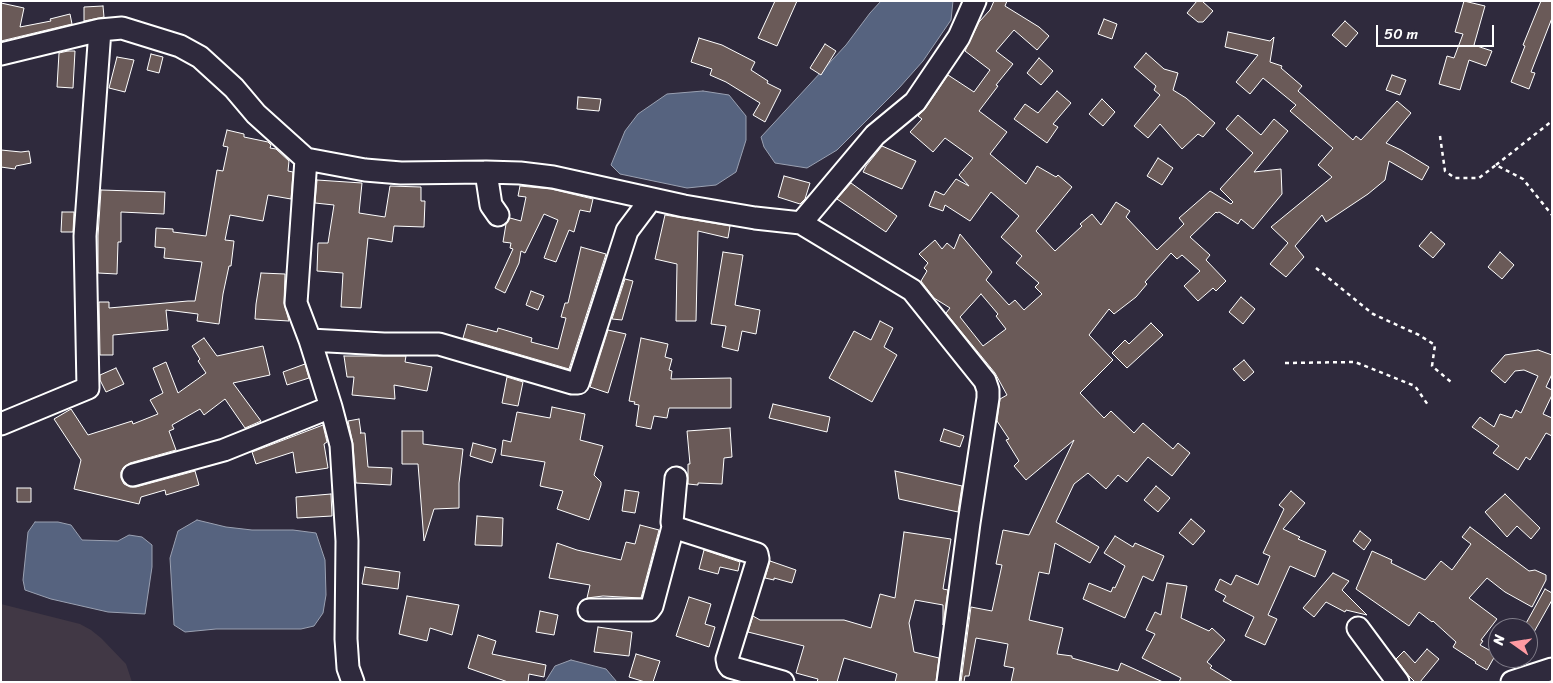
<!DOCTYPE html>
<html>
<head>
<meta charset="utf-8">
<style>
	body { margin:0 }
	#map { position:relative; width:1553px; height:683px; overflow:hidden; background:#2f2a3d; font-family:Sriracha,sans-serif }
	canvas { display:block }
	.frame { position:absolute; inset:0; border:2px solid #fff; pointer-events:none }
	.north { position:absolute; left:1488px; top:618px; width:50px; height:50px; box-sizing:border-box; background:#2f2a3d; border:1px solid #827f8b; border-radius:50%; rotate:283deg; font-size:14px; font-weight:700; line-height:20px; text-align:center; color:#fff }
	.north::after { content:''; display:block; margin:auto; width:18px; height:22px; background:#ff9aa2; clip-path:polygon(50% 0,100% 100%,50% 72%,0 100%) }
	.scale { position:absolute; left:1376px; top:25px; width:118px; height:22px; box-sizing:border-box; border:2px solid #fff; border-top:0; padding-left:6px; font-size:15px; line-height:18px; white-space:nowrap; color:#fff; -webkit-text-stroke:4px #2f2a3d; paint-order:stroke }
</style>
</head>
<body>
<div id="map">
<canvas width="1553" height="683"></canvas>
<div class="frame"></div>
<div class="north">N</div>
<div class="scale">50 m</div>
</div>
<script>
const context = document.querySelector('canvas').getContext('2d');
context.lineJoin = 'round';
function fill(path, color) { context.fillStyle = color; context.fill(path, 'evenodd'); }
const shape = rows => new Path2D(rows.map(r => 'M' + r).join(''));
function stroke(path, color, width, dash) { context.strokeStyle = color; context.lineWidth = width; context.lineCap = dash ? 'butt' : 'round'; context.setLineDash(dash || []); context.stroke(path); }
fill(shape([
	[1,604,80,624,91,630,101,638,126,664,132,682,1,682]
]), '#413845');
const water = shape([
	[881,1,953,1,951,20,923,61,899,88,837,150,807,168,775,163,764,147,761,137,846,45,870,13,881,1],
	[703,91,729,95,746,116,746,140,736,172,716,185,687,188,620,174,611,165,625,131,638,114,667,94,703,91],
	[197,520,226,527,252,530,293,530,316,533,325,560,326,595,323,613,314,626,301,629,216,629,185,632,174,625,170,558,178,531,197,520],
	[35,522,58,522,71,525,82,540,118,541,129,535,142,537,152,545,152,567,145,614,108,612,51,599,25,590,23,580,28,532,35,522],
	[571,660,606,669,617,682,545,682,555,666,571,660]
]);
fill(water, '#56637f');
stroke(water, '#9aa1b2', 1);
const building = shape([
	[775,1,797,1,777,46,758,38,775,1],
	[994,1,1007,1,1005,6,1039,27,1049,36,1037,50,1014,30,996,51,1013,64,996,85,998,86,979,111,1007,132,990,154,1026,184,1037,166,1056,177,1058,175,1072,187,1036,231,1055,251,1082,226,1080,224,1092,214,1101,225,1116,202,1130,211,1126,217,1157,250,1184,224,1179,218,1210,191,1231,204,1233,202,1220,189,1253,153,1226,129,1238,115,1261,135,1274,119,1288,131,1254,172,1281,169,1282,194,1253,229,1241,219,1238,224,1219,212,1217,213,1216,212,1190,237,1210,255,1206,260,1226,281,1216,291,1213,288,1198,301,1184,286,1200,271,1182,255,1177,259,1171,253,1145,282,1147,284,1136,297,1114,314,1109,309,1089,335,1113,360,1080,393,1104,418,1111,411,1134,433,1143,423,1173,449,1178,443,1190,453,1172,476,1148,457,1127,482,1118,475,1106,489,1088,473,1074,484,1056,522,1099,547,1090,563,1055,543,1049,574,1039,572,1029,620,1063,628,1057,654,1072,656,1072,658,1118,671,1121,663,1163,682,1011,682,1014,668,1004,666,1008,644,976,638,969,676,965,676,964,682,961,682,971,607,992,611,1002,565,996,564,1003,530,1029,535,1074,440,1026,480,1014,466,1019,461,1006,440,1009,439,997,421,1000,399,1007,395,995,373,946,313,950,308,934,298,921,281,927,271,924,268,928,263,919,254,935,240,942,249,947,243,954,249,960,234,992,272,986,280,1009,305,1015,300,1024,310,1042,294,1035,287,1039,283,1016,263,1022,256,1001,237,1019,216,991,192,970,221,945,205,943,211,929,206,935,191,944,195,956,179,969,186,959,175,973,158,945,138,933,152,910,132,922,119,918,116,925,109,948,75,974,92,990,70,965,51,979,22,990,10,994,1],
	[981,294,998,314,996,316,1006,329,983,346,960,317,981,294],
	[1197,1,1202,1,1213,11,1203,22,1198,22,1187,13,1197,1],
	[1464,1,1485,6,1474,45,1492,51,1486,66,1469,60,1460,90,1439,84,1447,56,1454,58,1463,34,1455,32,1464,1],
	[1541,1,1552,1,1552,18,1531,72,1535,73,1529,89,1511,82,1525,46,1523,45,1541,1],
	[1,3,24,8,20,27,51,21,50,19,70,14,72,24,1,41,1,3],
	[103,6,104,17,84,21,84,7,103,6],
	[1104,19,1117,24,1112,39,1098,34,1104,19],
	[1345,21,1358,33,1346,47,1332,35,1345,21],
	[1228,32,1270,41,1274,37,1270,62,1282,66,1281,68,1302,86,1298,91,1353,140,1356,136,1361,140,1397,101,1411,113,1386,143,1401,150,1429,167,1422,180,1389,161,1385,180,1368,194,1326,222,1322,215,1295,246,1304,257,1286,277,1270,264,1288,243,1271,227,1332,177,1318,165,1333,148,1290,111,1296,105,1263,78,1250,94,1236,82,1258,55,1225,47,1228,32],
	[699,38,722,45,755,62,751,70,768,81,767,83,781,90,765,122,753,115,760,103,726,82,710,75,712,69,691,62,699,38],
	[825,44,836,51,821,75,810,68,825,44],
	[68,51,75,51,73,88,57,87,59,53,68,51],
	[1146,53,1164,69,1178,73,1173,90,1186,98,1215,123,1203,137,1198,134,1182,149,1160,124,1148,138,1134,126,1160,95,1154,90,1156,86,1134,67,1146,53],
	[151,54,163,57,159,73,147,70,151,54],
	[117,57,134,60,125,92,109,88,117,57],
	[1039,58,1053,71,1041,85,1027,73,1039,58],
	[1392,75,1406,80,1400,95,1386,90,1392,75],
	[1057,91,1071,103,1053,124,1058,127,1047,143,1014,119,1025,104,1038,113,1057,91],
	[578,97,601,99,599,111,577,109,578,97],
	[1102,99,1115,112,1103,126,1089,114,1102,99],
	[227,130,244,134,244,137,268,142,271,145,270,148,276,149,289,161,288,171,293,172,291,199,268,195,263,221,230,215,225,240,234,241,231,266,229,266,223,294,219,324,197,321,198,314,166,310,168,330,113,335,113,355,100,355,99,302,109,302,109,308,188,301,195,301,202,262,164,258,165,248,155,247,156,228,173,229,173,232,206,236,217,170,223,171,228,147,223,146,227,130],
	[882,146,916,161,902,189,863,172,866,166,882,146],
	[1,150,21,152,29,151,31,163,16,166,15,169,1,167,1,150],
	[1158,158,1173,168,1162,185,1147,176,1158,158],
	[784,176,810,183,805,199,800,204,778,197,784,176],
	[317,180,362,183,359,213,385,217,390,186,421,187,421,201,425,201,424,227,394,226,392,242,368,238,361,308,341,307,343,273,317,271,318,243,328,243,334,205,315,203,317,180],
	[851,183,897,216,886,232,837,199,851,183],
	[520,186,551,189,593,199,590,212,580,210,574,232,569,230,556,262,544,258,558,220,544,214,525,253,521,251,519,263,505,293,495,288,513,249,510,248,511,243,503,242,506,224,510,218,521,221,526,197,518,196,520,186],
	[101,190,165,192,164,214,121,212,121,242,118,242,117,274,98,273,98,236,101,190],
	[62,212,74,212,73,232,61,232,62,212],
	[665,215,730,226,728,238,698,231,696,321,676,321,677,264,655,259,665,215],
	[1431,232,1445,244,1433,258,1419,246,1431,232],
	[581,247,606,254,569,369,463,338,467,324,497,332,498,328,532,338,531,342,558,349,566,318,561,317,565,303,568,303,581,247],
	[723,252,743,255,735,305,760,310,756,334,742,331,738,351,722,347,726,326,711,324,723,252],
	[1500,252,1514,265,1502,279,1488,267,1500,252],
	[261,273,285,274,284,303,289,321,255,319,256,304,261,273],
	[625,279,633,281,622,320,612,319,625,279],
	[531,291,544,296,538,310,526,305,531,291],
	[1241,297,1255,309,1243,324,1229,312,1241,297],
	[880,321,893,328,884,347,897,355,872,402,829,378,854,331,871,340,880,321],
	[1151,323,1163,335,1127,368,1112,353,1125,340,1129,344,1151,323],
	[608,330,626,334,608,393,590,387,608,330],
	[204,338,217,356,263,346,270,375,233,383,261,421,245,428,225,399,204,415,200,409,172,425,174,429,169,431,176,450,130,463,124,467,121,472,121,478,124,484,130,487,136,487,195,471,199,485,166,495,165,490,141,497,139,504,74,489,81,460,54,419,71,409,88,435,132,421,133,424,158,414,150,400,163,393,153,368,166,362,178,393,206,373,198,361,200,359,192,346,204,338],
	[641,338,668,344,665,357,672,359,669,370,672,371,671,379,731,378,731,408,669,408,667,418,654,416,651,429,636,426,639,405,634,404,635,402,629,401,641,338],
	[1538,350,1552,355,1552,374,1546,387,1552,390,1552,395,1543,414,1552,418,1552,436,1546,433,1530,460,1526,457,1518,470,1493,453,1499,446,1472,427,1480,417,1494,427,1500,414,1512,418,1516,410,1521,413,1538,376,1524,370,1515,371,1505,383,1491,371,1505,355,1538,350],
	[344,356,406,356,405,362,432,367,427,391,394,385,395,399,352,395,354,377,347,377,344,356],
	[1244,360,1254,372,1244,381,1233,369,1244,360],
	[305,364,309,378,287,385,283,372,305,364],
	[116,368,124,384,106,392,100,380,100,375,116,368],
	[507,377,523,382,518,406,502,403,507,377],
	[773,404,830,417,827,432,769,418,773,404],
	[552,407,585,414,580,440,603,446,594,475,601,482,601,485,589,520,557,509,563,491,540,486,545,462,501,455,503,440,511,442,517,412,550,418,552,407],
	[359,419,361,433,360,433,365,433,368,467,392,468,391,485,356,483,353,444,348,421,359,419],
	[323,425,327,442,324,444,328,468,296,473,293,452,256,464,252,452,323,425],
	[730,428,732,457,724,458,722,484,698,483,698,485,688,484,688,464,690,464,687,431,730,428],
	[944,429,964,436,960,447,940,441,944,429],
	[402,431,423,431,423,444,463,449,459,483,459,508,434,509,424,541,418,464,402,464,402,431],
	[473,443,496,449,492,463,470,456,473,443],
	[895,471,962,486,958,512,899,499,895,471],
	[1156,486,1170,498,1158,512,1144,500,1156,486],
	[17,488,31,488,31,502,17,502,17,488],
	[625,490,639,492,635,513,622,511,625,490],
	[1291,491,1305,503,1283,529,1300,537,1298,539,1326,551,1315,577,1290,566,1268,615,1277,619,1265,645,1245,636,1254,617,1223,601,1226,596,1215,590,1220,579,1231,585,1236,575,1258,585,1270,556,1263,553,1284,509,1279,505,1291,491],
	[331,494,332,516,297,518,296,497,331,494],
	[1505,494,1540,528,1531,539,1517,526,1507,537,1485,512,1505,494],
	[477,516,503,518,502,546,475,545,477,516],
	[1191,519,1205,531,1193,545,1179,533,1191,519],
	[640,525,659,530,641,598,603,596,587,598,590,585,549,578,557,543,577,550,621,560,626,542,635,544,640,525],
	[1470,527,1529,571,1535,570,1546,575,1546,580,1532,607,1505,592,1487,578,1469,598,1497,619,1481,640,1483,641,1480,645,1496,654,1487,670,1475,663,1476,662,1453,647,1456,642,1433,621,1432,622,1419,612,1409,626,1356,589,1372,551,1392,560,1391,563,1425,580,1441,561,1452,570,1471,544,1462,537,1470,527],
	[1360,531,1371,540,1364,550,1353,541,1360,531],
	[904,532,951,539,943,589,948,590,943,625,943,605,915,600,909,623,914,652,939,658,936,682,895,682,897,674,895,673,844,658,837,682,817,682,818,679,796,673,804,646,748,632,753,616,760,620,844,620,871,628,880,594,895,598,904,532],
	[1115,536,1133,547,1135,543,1164,556,1153,581,1143,576,1125,618,1083,599,1089,583,1111,592,1113,587,1115,588,1125,566,1104,553,1115,536],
	[704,550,740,562,738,571,720,567,718,574,699,569,704,550],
	[770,561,796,570,792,583,774,578,774,580,765,578,770,561],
	[365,567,400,572,398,589,362,584,365,567],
	[1333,573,1349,581,1342,590,1367,615,1346,610,1345,612,1326,602,1314,617,1303,608,1333,573],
	[1167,583,1187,586,1181,618,1209,631,1212,628,1225,640,1207,662,1212,666,1210,668,1233,682,1179,682,1181,678,1142,658,1155,634,1146,630,1155,612,1161,615,1167,583],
	[1545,589,1552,593,1552,600,1534,632,1524,627,1545,589],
	[407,596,459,605,452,635,430,628,427,641,399,634,407,596],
	[689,597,711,604,705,624,715,627,709,647,676,636,689,597],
	[540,611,558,615,554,635,536,632,540,611],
	[598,627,632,632,629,656,594,652,598,627],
	[478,635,496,641,492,654,546,665,544,677,529,674,528,682,508,682,468,668,478,635],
	[1427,649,1439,659,1420,682,1415,682,1409,676,1396,659,1404,651,1415,663,1427,649],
	[636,654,660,661,653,682,645,682,629,677,636,654]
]);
fill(building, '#6a5a58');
stroke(building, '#fff', 1);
const minor = shape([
	[1,54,100,30,122,28,180,46,200,57,234,88,256,114,306,159,365,170,401,173,486,172,520,173,553,177,684,206,755,218,801,223,875,135,915,102,959,37,975,1],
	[486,172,491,205,498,215],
	[801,223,912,290,985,381,988,390,988,398,969,523,948,682],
	[310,340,384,344,439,344,572,383,578,383,627,231,651,199],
	[331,407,341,445,347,541,346,639,348,668,353,682],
	[1,424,88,388,85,236,100,30],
	[133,475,224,450,331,407,310,340,296,303,306,159],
	[676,478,672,522,673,527,757,554,758,559,727,659,728,664,730,667,783,682],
	[589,610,649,610,652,606,673,527],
	[1358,628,1398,682],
	[1512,682,1552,669]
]);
stroke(minor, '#fff', 25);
stroke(shape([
	[1440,136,1445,171,1455,178,1479,178,1496,165,1523,179,1552,215],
	[1496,165,1552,121],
	[1316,268,1373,314,1419,335,1435,345,1432,366,1451,382],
	[1285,363,1355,362,1415,386,1428,405]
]), '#fff', 2.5, [4, 4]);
stroke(minor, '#2f2a3d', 21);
</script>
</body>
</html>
